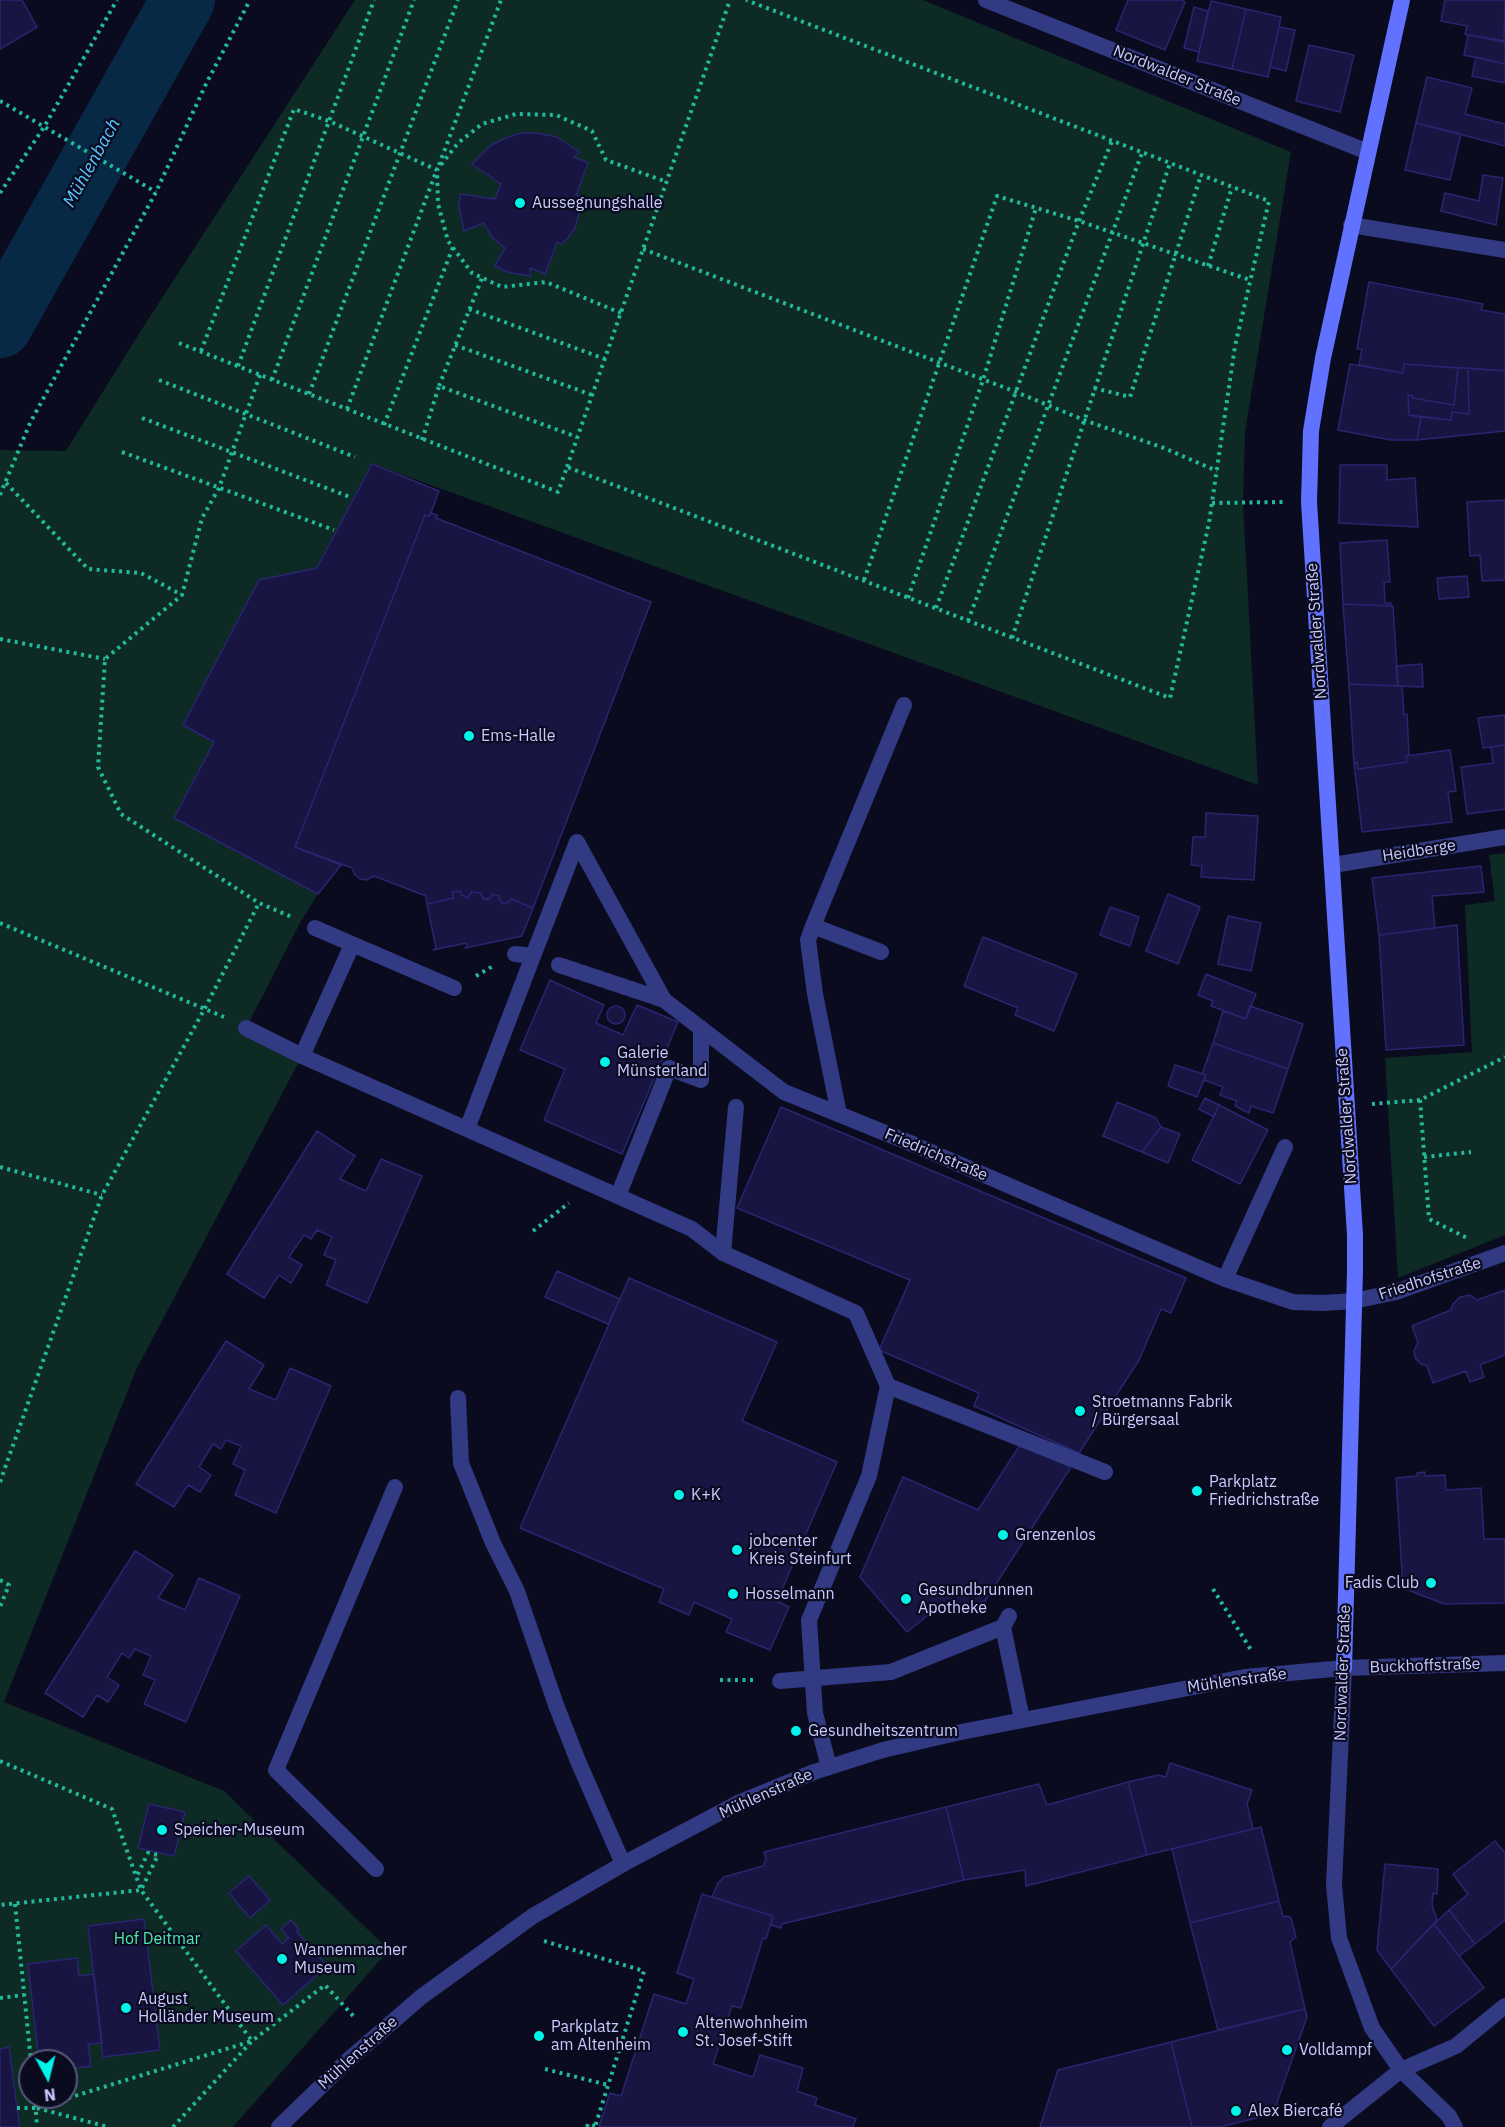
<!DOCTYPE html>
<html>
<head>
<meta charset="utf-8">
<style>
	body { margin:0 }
	#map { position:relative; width:1505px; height:2127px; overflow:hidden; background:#0b0b20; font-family:"IBM Plex Sans",sans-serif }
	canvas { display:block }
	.north { position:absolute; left:18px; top:2049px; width:60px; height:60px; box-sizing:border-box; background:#0b0b20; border:2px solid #575879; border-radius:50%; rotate:173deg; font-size:16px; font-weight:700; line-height:24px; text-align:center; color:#c9cbff }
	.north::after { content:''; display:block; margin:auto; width:21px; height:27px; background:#00f4ea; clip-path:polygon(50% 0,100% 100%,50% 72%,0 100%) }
</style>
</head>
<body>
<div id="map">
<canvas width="1505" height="2127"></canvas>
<div class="north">N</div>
</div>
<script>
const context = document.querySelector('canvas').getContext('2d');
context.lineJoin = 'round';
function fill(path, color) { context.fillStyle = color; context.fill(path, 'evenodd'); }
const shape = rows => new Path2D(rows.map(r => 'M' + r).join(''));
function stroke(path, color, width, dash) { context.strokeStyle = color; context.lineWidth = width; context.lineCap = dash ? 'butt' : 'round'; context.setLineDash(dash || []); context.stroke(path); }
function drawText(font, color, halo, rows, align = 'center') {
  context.font = font + ' "IBM Plex Sans",sans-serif'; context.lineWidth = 4.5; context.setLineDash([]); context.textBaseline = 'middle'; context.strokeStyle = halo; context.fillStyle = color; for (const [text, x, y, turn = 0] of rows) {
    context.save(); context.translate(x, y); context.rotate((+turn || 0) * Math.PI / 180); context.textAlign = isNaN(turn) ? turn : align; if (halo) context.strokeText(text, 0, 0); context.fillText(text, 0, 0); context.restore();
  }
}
fill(shape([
	[355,0,923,0,1291,152,1245,432,1243,502,1258,785,373,464,317,568,259,580,183,725,214,742,174,818,318,894,301,921,244,1032,302,1056,136,1370,4,1702,224,1791,389,1950,233,2127,0,2127,0,450,66,451,142,329],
	[30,2061,66,2061,66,2097,30,2097],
	[1505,853,1505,1235,1398,1278,1385,1058,1472,1052,1465,905,1495,901,1489,855]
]), '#0d2a25');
stroke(shape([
	[0,326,183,0]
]), '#082946', 64);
const building = shape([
	[0,0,22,0,37,27,0,49,0,0],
	[1128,0,1181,0,1185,2,1165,50,1116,30,1128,0],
	[1445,0,1505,0,1504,42,1465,34,1467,26,1441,21,1445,0],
	[1211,1,1246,9,1232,69,1197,61,1211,1],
	[1194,7,1208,11,1199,52,1184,48,1194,7],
	[1246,9,1281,17,1268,77,1232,69,1246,9],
	[1279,27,1295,30,1286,71,1270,67,1279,27],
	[1468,35,1505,41,1505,64,1464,55,1468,35],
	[1309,45,1354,55,1340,112,1296,101,1309,45],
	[1476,57,1505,64,1505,83,1472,76,1476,57],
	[1427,77,1472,88,1465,114,1505,124,1505,146,1416,123,1427,77],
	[1416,123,1461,134,1450,180,1405,170,1416,123],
	[521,133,537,133,557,137,579,152,574,157,588,163,576,195,580,196,581,205,575,228,567,239,561,244,557,242,545,274,530,268,530,276,508,272,495,266,505,248,492,237,484,223,464,231,459,207,460,194,495,199,501,184,472,164,490,146,505,138,521,133],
	[1483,175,1503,178,1496,225,1441,211,1445,193,1479,201,1483,175],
	[1369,282,1483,304,1481,310,1505,314,1505,371,1404,364,1403,373,1359,365,1362,349,1357,349,1369,282],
	[1350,364,1403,373,1404,364,1458,368,1454,405,1412,398,1413,396,1408,395,1409,415,1421,417,1417,440,1391,440,1338,430,1350,364],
	[1458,368,1468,368,1469,414,1452,412,1451,420,1409,415,1408,395,1413,396,1412,398,1454,405,1458,368],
	[1468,368,1505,371,1505,431,1417,440,1421,417,1451,420,1452,412,1469,414,1468,368],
	[372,464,439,491,431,513,429,516,425,515,295,847,341,865,318,894,174,818,214,742,183,725,259,580,317,568,372,464],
	[1340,465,1387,465,1387,480,1415,478,1418,527,1339,523,1340,465],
	[1505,500,1505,580,1482,581,1480,555,1470,556,1467,502,1505,500],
	[431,513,437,515,436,518,651,602,533,908,511,899,506,904,502,903,499,899,499,896,492,894,490,898,484,899,480,893,472,892,467,898,462,895,460,891,452,892,454,898,427,904,426,896,374,876,366,880,360,879,355,875,352,868,295,847,425,515,429,516,431,513],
	[1387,540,1390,582,1384,582,1385,603,1391,603,1391,606,1343,604,1340,543,1387,540],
	[1467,576,1469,597,1439,599,1437,578,1467,576],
	[1343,604,1393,606,1398,686,1349,684,1343,604],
	[1422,664,1423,687,1398,686,1396,666,1422,664],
	[1349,684,1402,686,1404,715,1407,714,1409,755,1406,756,1407,762,1358,769,1357,762,1354,763,1349,684],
	[1505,715,1505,745,1483,748,1478,718,1505,715],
	[1505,745,1505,809,1467,814,1461,767,1493,763,1491,747,1505,745],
	[1450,750,1456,791,1448,792,1452,822,1362,832,1354,763,1357,762,1358,769,1407,762,1406,756,1450,750],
	[1206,813,1258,816,1254,880,1201,877,1202,866,1191,865,1193,837,1205,837,1206,813],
	[1481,866,1484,892,1432,896,1435,928,1379,935,1372,878,1481,866],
	[460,891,462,895,467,898,472,892,480,893,483,898,487,900,490,898,492,894,499,896,499,899,502,903,506,904,511,899,533,908,522,936,465,948,467,946,466,943,433,950,436,948,427,904,454,898,452,892,460,891],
	[1168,894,1200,907,1178,964,1146,951,1168,894],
	[1110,907,1139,917,1130,946,1100,935,1110,907],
	[1228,916,1261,923,1251,971,1218,964,1228,916],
	[1457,925,1464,1045,1386,1050,1379,935,1457,925],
	[983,937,1077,974,1054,1031,1015,1015,1018,1008,964,986,983,937],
	[1206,974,1256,994,1246,1019,1211,1006,1213,1001,1198,995,1206,974],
	[550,980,604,1005,596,1023,623,1035,637,1005,678,1022,622,1154,544,1120,565,1069,520,1050,550,980],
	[1250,1006,1303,1024,1288,1069,1213,1043,1223,1011,1246,1019,1250,1006],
	'607 1015a9 9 0 1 1 18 0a9 9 0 1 1-18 0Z',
	[1213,1043,1288,1069,1273,1113,1251,1106,1249,1113,1235,1106,1237,1101,1220,1095,1223,1087,1204,1080,1206,1075,1202,1074,1213,1043],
	[1175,1065,1206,1075,1197,1097,1168,1086,1175,1065],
	[1205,1098,1219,1105,1214,1117,1199,1109,1205,1098],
	[1117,1102,1156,1118,1161,1127,1142,1152,1103,1136,1117,1102],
	[1219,1105,1268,1130,1240,1184,1192,1160,1219,1105],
	[781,1107,1186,1278,1171,1313,1161,1309,1139,1360,1079,1453,974,1406,979,1393,879,1350,910,1280,737,1208,781,1107],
	[1161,1127,1180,1134,1168,1163,1142,1152,1161,1127],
	[317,1131,355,1156,340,1179,366,1191,381,1159,422,1176,367,1303,326,1285,336,1260,324,1255,332,1237,317,1230,311,1239,304,1235,289,1257,302,1265,291,1283,279,1275,264,1298,227,1274,317,1131],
	[557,1271,620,1299,608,1324,545,1297,557,1271],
	[629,1278,777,1342,742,1421,837,1462,777,1601,789,1607,770,1650,726,1632,732,1619,694,1602,689,1615,659,1602,664,1589,520,1528,629,1278],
	[1505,1290,1505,1355,1480,1365,1484,1377,1470,1382,1466,1371,1433,1383,1427,1366,1421,1364,1415,1358,1414,1351,1418,1342,1412,1326,1451,1310,1453,1304,1460,1297,1470,1295,1477,1300,1505,1290],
	[226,1341,264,1365,249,1389,276,1400,290,1368,331,1386,276,1513,235,1495,245,1470,233,1464,241,1446,226,1440,221,1449,213,1444,199,1467,211,1475,200,1492,188,1485,174,1507,136,1484,226,1341],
	[1020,1445,1071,1467,985,1601,955,1610,942,1604,907,1632,860,1577,903,1477,978,1510,1020,1445],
	[1425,1472,1425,1476,1445,1475,1446,1490,1481,1488,1484,1539,1505,1539,1505,1603,1444,1604,1403,1588,1396,1478,1417,1476,1417,1473,1425,1472],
	[135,1551,173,1575,158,1598,185,1610,199,1578,240,1596,186,1722,144,1704,155,1680,143,1675,151,1656,135,1649,129,1658,122,1653,107,1677,119,1685,108,1702,97,1695,83,1717,45,1693,135,1551],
	[1170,1763,1252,1790,1247,1804,1253,1829,1147,1855,1128,1782,1158,1775,1166,1777,1170,1763],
	[1128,1782,1147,1855,1026,1886,1025,1870,964,1880,946,1807,1039,1784,1047,1805,1128,1782],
	[149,1804,185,1812,174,1856,138,1848,149,1804],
	[946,1807,964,1880,782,1924,781,1928,771,1925,773,1916,712,1897,718,1883,724,1877,763,1866,766,1859,764,1852,946,1807],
	[1261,1827,1279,1901,1190,1923,1172,1849,1261,1827],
	[1495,1841,1505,1853,1505,1920,1475,1944,1449,1910,1468,1894,1453,1874,1495,1841],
	[1385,1864,1438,1869,1437,1894,1433,1893,1432,1905,1437,1920,1391,1969,1377,1950,1385,1864],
	[249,1876,270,1900,250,1918,229,1893,249,1876],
	[702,1894,773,1916,766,1939,763,1938,741,2008,732,2006,713,2064,753,2077,760,2055,803,2068,797,2091,817,2098,815,2105,856,2119,853,2127,599,2127,610,2093,621,2096,654,1994,686,2004,694,1979,677,1973,702,1894],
	[1279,1901,1283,1917,1287,1916,1291,1918,1296,1937,1290,1942,1305,2009,1218,2030,1190,1923,1279,1901],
	[1449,1910,1475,1944,1459,1956,1434,1924,1449,1910],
	[144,1919,160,2050,103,2057,88,1926,144,1919],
	[291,1920,299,1930,297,1932,327,1966,283,2005,236,1951,266,1925,282,1944,289,1938,281,1929,291,1920],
	[1434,1924,1484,1988,1434,2026,1391,1969,1434,1924],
	[77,1958,79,1976,94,1974,102,2043,88,2044,91,2066,66,2069,66,2061,39,2061,28,1964,77,1958],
	[1305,2009,1307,2017,1273,2114,1220,2127,1192,2127,1171,2042,1305,2009],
	[1171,2042,1192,2127,1040,2127,1058,2070,1171,2042],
	[9,2047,17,2108,20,2127,0,2127,0,2049,9,2047]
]);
fill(building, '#181542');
stroke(building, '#292570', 1.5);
stroke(shape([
	[0,101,156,192],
	[439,165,501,0],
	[0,193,44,127,117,0],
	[643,249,1016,392,1084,420,1164,448,1217,471],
	[1208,266,1232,187],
	[469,309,605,359],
	[621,313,546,282,502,287,472,273,448,241,438,204,437,170,458,143,482,124,516,114,556,115,592,131,606,160,667,182],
	[179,343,558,492,567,467,1170,698,1209,523,1235,346,1269,201,746,0],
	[455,345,592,395],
	[201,351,294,109,329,121,437,170],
	[238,366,374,0],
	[260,375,219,488,202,518,182,595,105,659,98,767,121,814,259,903,292,917],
	[159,380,355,457],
	[272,380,414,0],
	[439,386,482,278],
	[1094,388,1130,397,1201,175],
	[309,394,458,0],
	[347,409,436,172],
	[142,418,350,497],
	[384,425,453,247],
	[422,440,439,386,577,437],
	[122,452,334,530],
	[567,467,730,0],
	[6,483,88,569,141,573,182,595],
	[0,495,30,423,156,192,206,84,250,0],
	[1212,503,1283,502],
	[864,580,997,196,1079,221,1250,280],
	[908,598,983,380,1036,208],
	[936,608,1079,221,1112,141],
	[968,621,1142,153],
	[1012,638,1170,163],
	[0,639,105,659],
	[0,923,224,1017],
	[476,976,493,966],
	[1420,1100,1429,1219,1467,1238],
	[1372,1104,1420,1100,1505,1057],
	[1424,1157,1471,1152],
	[0,1167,102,1195],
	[533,1231,569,1203],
	[0,1482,102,1195,205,1008,259,903],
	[0,1580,9,1585,0,1607],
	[1213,1589,1251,1650],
	[720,1680,755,1680],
	[0,1761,112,1809,141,1890,0,1905],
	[15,1904,31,2061],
	[544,1941,644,1971,595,2127],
	[0,1998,24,1995],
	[545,2069,608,2085],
	[35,2097,37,2127],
	[17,2108,36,2108,252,2041,141,1890,158,1855,148,1853,137,1876],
	[37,2108,108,2127],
	[173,2127,252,2041,325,1985,356,2019],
	[587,2127,588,2124,595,2126]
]), '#23b99b', 4, [3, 4.5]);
stroke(shape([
	[986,0,1368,152],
	[813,926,904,705],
	[784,1092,915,1145,1225,1279,1293,1302,1323,1303,1354,1301],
	[839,1114,815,994,808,940,813,926,881,952],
	[1225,1279,1285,1147],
	[458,1398,461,1463,493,1543,517,1591,556,1705,578,1761,623,1864],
	[376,1869,276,1770,395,1487]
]), '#313a83', 16);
stroke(shape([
	[315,928,454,988],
	[515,954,533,956,577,842,664,1000],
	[559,965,664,1000,784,1092],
	[246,1028,302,1056,352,945],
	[302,1056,692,1229,723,1253,856,1313,888,1386,1105,1472],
	[467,1129,533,956],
	[618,1196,669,1068,701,1080,701,1028],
	[723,1253,736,1107],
	[1009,1616,1003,1627,1022,1719],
	[780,1681,891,1672,1003,1627],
	[829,1767,815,1713,809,1620,869,1476,888,1386]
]), '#313a83', 16);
stroke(shape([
	[1351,225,1505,250],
	[1333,865,1505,837],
	[1354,1301,1396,1292,1505,1253],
	[1344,1668,1334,1885,1339,1938,1372,2028,1401,2070,1449,2116,1455,2127],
	[1330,2127,1401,2070,1456,2046,1505,2006]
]), '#313a83', 16);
stroke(shape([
	[279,2127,346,2062,421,1997,533,1916,623,1864,738,1803,814,1772,883,1750,956,1733,1245,1677,1344,1668,1505,1663]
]), '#313a83', 16);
stroke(shape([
	[1344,1668,1355,1271,1355,1235,1309,502,1311,431,1323,358,1402,0]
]), '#6072ff', 16);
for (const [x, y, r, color] of [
	[520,203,6,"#00f4ea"],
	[469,736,6,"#00f4ea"],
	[605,1062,6,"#00f4ea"],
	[1080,1411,6,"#00f4ea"],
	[1197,1491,6,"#00f4ea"],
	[679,1495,6,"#00f4ea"],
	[1003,1535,6,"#00f4ea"],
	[737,1550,6,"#00f4ea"],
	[1431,1583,6,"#00f4ea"],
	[733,1594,6,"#00f4ea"],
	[906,1599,6,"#00f4ea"],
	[796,1731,6,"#00f4ea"],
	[162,1830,6,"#00f4ea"],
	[282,1959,6,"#00f4ea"],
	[126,2008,6,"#00f4ea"],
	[683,2032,6,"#00f4ea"],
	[539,2036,6,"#00f4ea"],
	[1287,2050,6,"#00f4ea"],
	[1236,2111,6,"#00f4ea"]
]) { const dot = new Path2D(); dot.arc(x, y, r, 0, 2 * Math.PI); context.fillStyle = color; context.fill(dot); stroke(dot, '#0b0b20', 2); }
drawText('16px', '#c9cbff', '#0b0b20', [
	["Nordwalder Straße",1177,76,22],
	["Nordwalder Straße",1317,631,-94],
	["Heidberge",1419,851,-9],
	["Nordwalder Straße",1347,1116,-94],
	["Friedrichstraße",936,1155,23],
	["Friedhofstraße",1430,1279,-18],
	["Buckhoffstraße",1425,1666,-2],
	["Nordwalder Straße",1343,1673,-88],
	["Mühlenstraße",1237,1681,-8],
	["Mühlenstraße",766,1794,-24],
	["Mühlenstraße",358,2053,-42]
]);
drawText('16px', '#c9cbff', '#0b0b20', [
	["Aussegnungshalle",532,203],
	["Ems-Halle",481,736],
	["Galerie",617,1053],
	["Münsterland",617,1071],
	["Stroetmanns Fabrik",1092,1402],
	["/ Bürgersaal",1092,1420],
	["Parkplatz",1209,1482],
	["Friedrichstraße",1209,1500],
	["K+K",691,1495],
	["Grenzenlos",1015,1535],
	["jobcenter",749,1541],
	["Kreis Steinfurt",749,1559],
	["Fadis Club",1419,1583,"right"],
	["Gesundbrunnen",918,1590],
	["Apotheke",918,1608],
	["Hosselmann",745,1594],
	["Gesundheitszentrum",808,1731],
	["Speicher-Museum",174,1830],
	["Wannenmacher",294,1950],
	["Museum",294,1968],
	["August",138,1999],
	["Holländer Museum",138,2017],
	["Altenwohnheim",695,2023],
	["St. Josef-Stift",695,2041],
	["Parkplatz",551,2027],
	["am Altenheim",551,2045],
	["Volldampf",1299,2050],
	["Alex Biercafé",1248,2111]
], 'left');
drawText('16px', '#4ce9ab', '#0b0b20', [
	["Hof Deitmar",157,1939]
]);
drawText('italic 18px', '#57c9ff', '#0b0b20', [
	["Mühlenbach",92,163,-61]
]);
</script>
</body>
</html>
